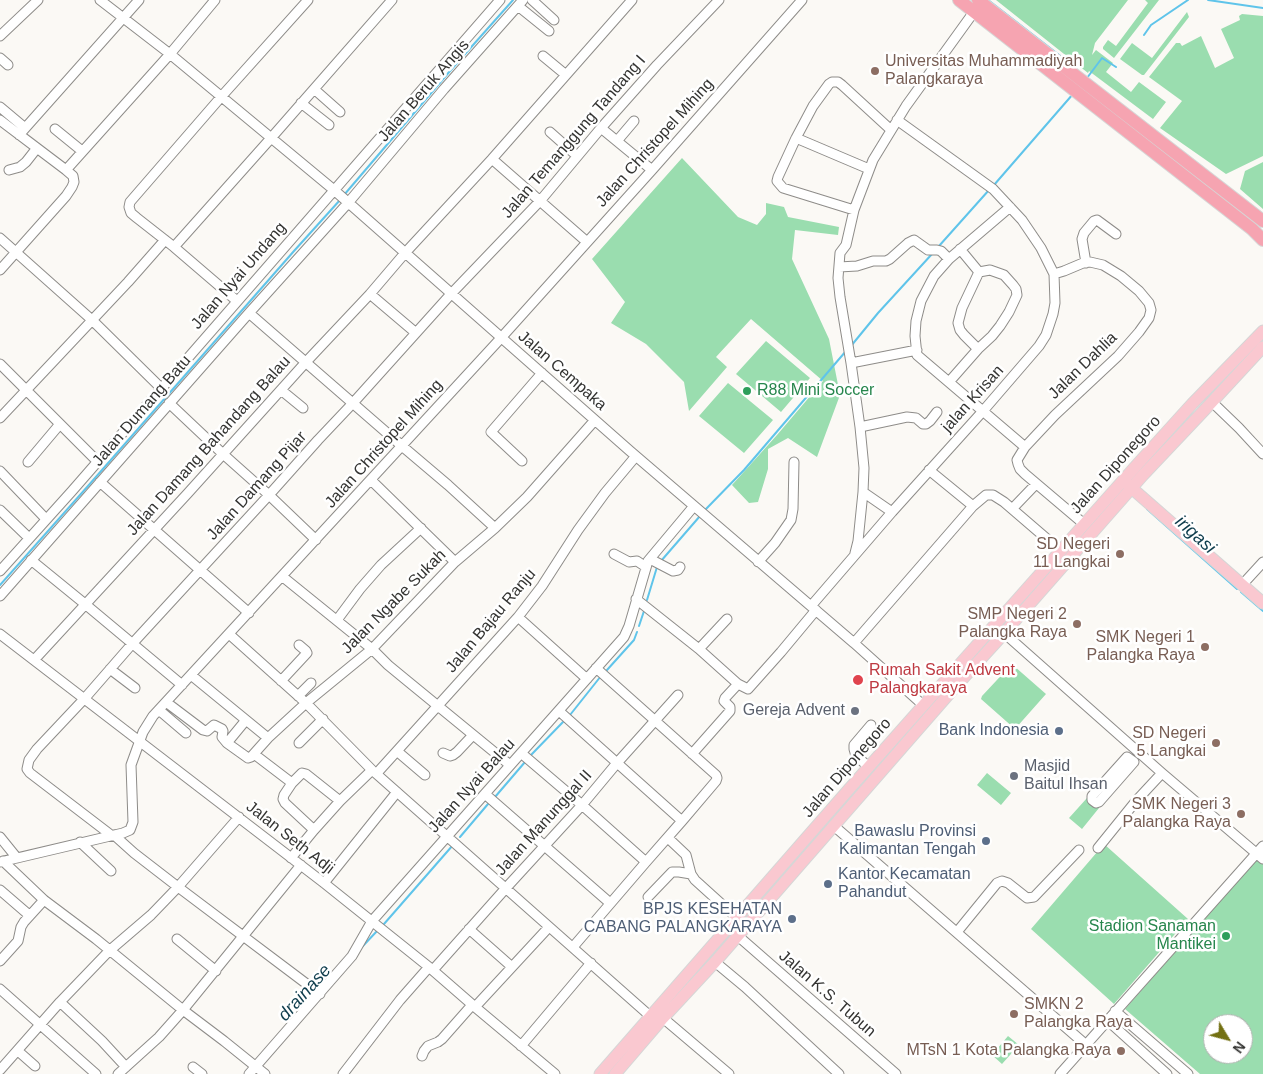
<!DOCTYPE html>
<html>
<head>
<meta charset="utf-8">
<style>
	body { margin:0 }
	#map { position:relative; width:1263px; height:1074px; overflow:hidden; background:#fbf9f5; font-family:Helvetica,sans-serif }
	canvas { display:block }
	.north { position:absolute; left:1203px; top:1014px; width:50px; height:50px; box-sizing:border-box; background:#fff; border:1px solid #aeaead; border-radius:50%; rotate:127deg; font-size:14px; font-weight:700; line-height:20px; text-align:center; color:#343432 }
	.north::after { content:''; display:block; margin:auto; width:18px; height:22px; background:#737012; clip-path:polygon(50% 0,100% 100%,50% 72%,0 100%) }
</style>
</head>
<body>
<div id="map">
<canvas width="1263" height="1074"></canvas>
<div class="north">N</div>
</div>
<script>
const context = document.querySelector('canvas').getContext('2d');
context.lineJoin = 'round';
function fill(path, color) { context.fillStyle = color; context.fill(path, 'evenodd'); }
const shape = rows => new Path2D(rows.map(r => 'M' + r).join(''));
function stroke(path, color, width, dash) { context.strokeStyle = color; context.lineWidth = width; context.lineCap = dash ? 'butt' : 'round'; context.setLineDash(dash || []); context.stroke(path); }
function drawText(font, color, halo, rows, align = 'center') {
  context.font = font + ' Helvetica,sans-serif'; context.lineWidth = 5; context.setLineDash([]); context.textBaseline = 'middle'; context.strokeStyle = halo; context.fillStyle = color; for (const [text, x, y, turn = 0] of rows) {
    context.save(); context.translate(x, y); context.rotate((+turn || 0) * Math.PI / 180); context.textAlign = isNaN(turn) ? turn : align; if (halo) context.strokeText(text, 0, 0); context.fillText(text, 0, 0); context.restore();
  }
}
fill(shape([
	[996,0,1128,0,1095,43,1092,55,1096,50,1113,63,1106,72,1131,92,1139,82,1166,102,1153,119,1089,71,1088,73],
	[1145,0,1159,0,1114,58,1103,49,1103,47,1108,40,1116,46,1148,3],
	[1187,12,1189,17,1144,75,1142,75,1120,59,1132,43,1152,58],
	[1242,14,1263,16,1263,156,1226,174,1160,128,1182,101,1149,77,1176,43,1180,43,1182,46,1201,36,1215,68,1234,58,1221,29,1240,20,1239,16],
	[682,158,738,217,757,225,766,214,766,203,784,207,788,217,839,227,838,235,795,230,792,259,829,339,840,395,817,457,788,438,768,449,768,469,758,502,749,503,732,485,777,435,823,381,751,319,716,357,727,367,689,411,684,382,646,344,611,323,625,302,592,259],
	[1263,162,1263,209,1240,189,1245,171],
	[766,341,810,378,781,412,736,374],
	[728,383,773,420,744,453,699,416],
	[1011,665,1014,666,1046,694,1015,729,981,699,982,696,1010,666],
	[987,773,1011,793,1001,805,977,785],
	[1087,798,1099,808,1082,829,1069,818],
	[1104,844,1188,919,1114,1004,1031,929],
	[1257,859,1263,864,1263,1074,1200,1074,1125,1009],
	[1213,1024,1243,1024,1243,1054,1213,1054],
	[1008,1036,1019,1045,1002,1064,992,1055]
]), '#9addaf');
stroke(shape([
	[988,0,1072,65],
	[1208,0,1263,8],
	[1144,35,1151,25,1188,0],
	[1087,78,1102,58,1116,67],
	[994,185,1073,94],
	[344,195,450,71,513,0],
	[939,246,989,190],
	[851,346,878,313,932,254],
	[1147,509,1237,589],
	[705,510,744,470,846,351],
	[661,561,700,516],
	[0,585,88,486,294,251,340,200],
	[1241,592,1263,611],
	[647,600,657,567],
	[639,626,644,611],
	[607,670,634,640,637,632],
	[570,715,601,676],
	[531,755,563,722],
	[495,797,525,762],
	[460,837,488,804],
	[384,924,453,845],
	[361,948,378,930]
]), '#5fc4ea', 2);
const minor = shape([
	[100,0,170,54,334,190,630,451,854,643,923,705],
	[532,0,554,20],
	[518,6,549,31],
	[0,36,38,0],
	[543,56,566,75],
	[0,58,8,65],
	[314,89,340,112],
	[301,103,329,125],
	[0,107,25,128],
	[0,120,66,170,73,176,74,182,72,187,66,196,0,270],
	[601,128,652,170],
	[55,129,82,151],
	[550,132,577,156],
	[19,135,139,0],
	[796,138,813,106,829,84,832,82,838,82,842,85,891,130],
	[617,141,634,121],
	[492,159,587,242],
	[9,170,20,167,26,162,37,148],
	[66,170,170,54,215,0],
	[1010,207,949,259,934,276,921,301,916,321,915,336,917,355,1025,447],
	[854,210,783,188,777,181,778,177,796,138,869,169],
	[0,238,92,320,161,388],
	[174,247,272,137,392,0],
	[1086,263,1082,239,1084,233,1094,221,1097,220,1116,234],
	[839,267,857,266,873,261,886,261,890,259,908,243,914,240,928,250,937,250,941,251,949,259],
	[1054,274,1064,271,1083,263,1090,262,1103,265,1121,276,1139,291,1149,303,1151,310,1149,318,1139,332,1118,356,1055,415,1025,447,1017,460,1018,464,1020,469,1025,474,1084,524],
	[370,294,416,333],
	[237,301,174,247,137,218,131,213,129,207,130,202,221,97,308,0],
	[249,313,402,446,448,485,495,528],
	[978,349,992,336,1000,326,1009,312,1017,295,1016,289,1013,285,1004,275,990,270,979,272],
	[851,363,917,350],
	[0,364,97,461],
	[949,382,978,349,964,335,960,330,958,323,962,308,979,272,960,249],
	[281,390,303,408],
	[1212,402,1239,428,1263,454],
	[169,403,223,454,269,495,316,540],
	[0,418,128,282,165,240],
	[860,427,907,417,916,418,923,424,926,424,930,421,937,412],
	[522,461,491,432,542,373],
	[28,462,60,424],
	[929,470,973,506],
	[0,471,46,519],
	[371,480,455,562],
	[100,482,249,613],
	[863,492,892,512],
	[1012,509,1036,484],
	[0,510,29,538],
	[855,553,858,541,863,492,864,468,860,427,851,363,840,297,838,278,840,253,846,245,854,210,873,160,906,106,976,9],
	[614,554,629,562,637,561,646,567],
	[650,559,673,571,678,570,680,567],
	[31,560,85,604,182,685],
	[758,562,775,543,791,520,793,509,794,462],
	[0,571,72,491,500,0],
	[283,577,372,649,388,665,405,679,510,765],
	[1242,585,1263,562],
	[0,596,249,313,348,203,444,89,523,0],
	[636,599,699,649,738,684,748,689,781,652,816,610],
	[811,606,892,512,983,411,1039,346,1046,335,1053,314,1055,303,1054,274,1041,248,1022,220,993,189,897,120],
	[518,617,587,679],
	[337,620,360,589,381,565,421,528],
	[1004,633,1162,773,1263,859],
	[0,634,324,883,429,967,475,1007,555,1074],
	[229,634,306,703,372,770,650,1016],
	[854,643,973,506,986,495,993,495,1004,502,1061,551],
	[699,649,727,619],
	[35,659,188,493,306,362,370,294,405,253,492,159,632,0],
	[110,669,135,688],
	[191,675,268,738],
	[281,681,307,653,306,651,299,645],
	[298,696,311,683],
	[166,702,203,730,207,731,214,725,222,729,223,731,222,737,227,743],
	[159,710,186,733],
	[559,711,682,821],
	[246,720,227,743,248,758,251,757,268,738,306,703,372,649,455,562,495,528,527,497,595,420],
	[299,743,323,719],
	[398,752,425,775],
	[443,753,450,756,453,755,457,752,473,735],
	[521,753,582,805,646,862],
	[254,754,292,783,284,795,283,799,285,803,314,830],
	[692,754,730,711,730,707,724,701,725,698,738,684],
	[1127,757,1134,762,1099,802,1096,803,1092,800,1092,796,1127,757],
	[869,767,856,756,854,749,854,745,871,725],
	[377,773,518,617,542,586,578,530,605,493,636,456],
	[292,783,302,773,306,774,340,801],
	[485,794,610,903],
	[834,826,1085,1044],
	[111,835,30,773,27,769,29,760,37,749,85,698,132,644,269,495,318,440,353,403,451,294,540,201,601,128,657,65,719,0],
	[114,835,134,853,178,887,320,994],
	[0,837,17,858],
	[668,838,686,855,691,874,695,880,737,918],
	[80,842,111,871],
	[1098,848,1136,801,1162,773],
	[291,858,314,830,340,801,372,770],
	[3,861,44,900,96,939,183,1010,224,1041,265,1074],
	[0,862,123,833,130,830,133,822,131,765,143,732,153,716,501,338,652,170,802,0],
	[324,883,397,792],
	[0,890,29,915],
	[648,897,672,872,679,872,691,874],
	[469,929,512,967],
	[957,932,997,883,1002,881,1008,883,1027,898,1034,897,1079,850],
	[738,936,896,1074],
	[177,939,216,971],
	[573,947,646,862,682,821,716,781,717,778,716,775,596,668],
	[0,961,18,941,21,927,24,922,44,900],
	[715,962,745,987,839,1074],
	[433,970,506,888,582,805,617,763,678,695],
	[0,989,96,1074],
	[60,1002,102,1041,126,1067],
	[475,1007,549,927],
	[1115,1011,1188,1074],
	[663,1018,729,1074],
	[1107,1020,1167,1074],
	[521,1046,591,963],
	[18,1051,35,1066],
	[422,1056,424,1051,428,1046,438,1042,442,1039,472,1005],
	[193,1067,202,1074],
	[0,1070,60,1002,109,951,151,915,178,887,239,817],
	[118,1074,159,1037,183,1010,301,865],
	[249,1074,352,956,372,921,624,637,629,626,648,561,694,506],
	[343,1074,400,1000,429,967],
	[1060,1074,1263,846]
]);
const major = shape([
	[1127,484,1263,603],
	[600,1074,850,788,1135,467,1192,404,1263,331],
	[615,1074,663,1018,715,962,955,687,997,641,1143,475,1212,402,1263,347]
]);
const highway = shape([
	[959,0,1252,229,1263,240],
	[978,0,1263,221]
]);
stroke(minor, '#8e8c89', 11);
stroke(major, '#d6d6d6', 13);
stroke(highway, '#d6d6d6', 14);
stroke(minor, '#fff', 9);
stroke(major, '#fac8d0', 11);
stroke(highway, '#f6a4b1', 12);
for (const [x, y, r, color] of [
	[875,71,5,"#8d6e63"],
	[747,391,5,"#2e9e5b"],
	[1120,554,5,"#8d6e63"],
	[1077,624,5,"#8d6e63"],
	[1205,647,5,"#8d6e63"],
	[858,680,6,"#e0444e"],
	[855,711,5,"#6b7280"],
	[1059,731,5,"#5c6f8a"],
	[1216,743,5,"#8d6e63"],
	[1014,776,5,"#6b7280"],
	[1241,814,5,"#8d6e63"],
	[986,841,5,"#5c6f8a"],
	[828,884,5,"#5c6f8a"],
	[792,919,5,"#5c6f8a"],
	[1226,936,5,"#2e9e5b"],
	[1014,1014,5,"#8d6e63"],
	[1121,1051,5,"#8d6e63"]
]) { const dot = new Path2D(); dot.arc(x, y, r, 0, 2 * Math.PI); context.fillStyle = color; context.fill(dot); stroke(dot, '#fff', 2); }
drawText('16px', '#785e54', '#fff', [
	["Universitas Muhammadiyah",885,62,"left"],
	["Palangkaraya",885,80,"left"],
	["SD Negeri",1110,545],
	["11 Langkai",1110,563],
	["SMP Negeri 2",1067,615],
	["Palangka Raya",1067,633],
	["SMK Negeri 1",1195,638],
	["Palangka Raya",1195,656],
	["SD Negeri",1206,734],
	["5 Langkai",1206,752],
	["SMK Negeri 3",1231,805],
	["Palangka Raya",1231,823],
	["SMKN 2",1024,1005,"left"],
	["Palangka Raya",1024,1023,"left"],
	["MTsN 1 Kota Palangka Raya",1111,1051]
], 'right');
drawText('16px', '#343432', '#fff', [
	["Jalan Beruk Angis",424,91,-49],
	["Jalan Temanggung Tandang I",574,137,-49],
	["Jalan Christopel Mihing",655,143,-48],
	["Jalan Nyai Undang",239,276,-49],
	["Jalan Dahlia",1083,366,-44],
	["Jalan Cempaka",562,371,41],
	["jalan Krisan",973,399,-48],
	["Jalan Dumang Batu",142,411,-49],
	["Jalan Christopel Mihing",384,444,-48],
	["Jalan Damang Bahandang Balau",209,446,-48],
	["Jalan Diponegoro",1116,465,-48],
	["Jalan Damang Pijar",257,486,-48],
	["Jalan Ngabe Sukah",394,602,-45],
	["Jalan Bajau Ranju",491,621,-50],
	["Jalan Diponegoro",847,768,-49],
	["Jalan Nyai Balau",472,786,-48],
	["Jalan Manunggal II",544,823,-48],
	["Jalan Seth Adji",290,838,38],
	["Jalan K.S. Tubun",827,994,41]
]);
drawText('16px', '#27864d', '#fff', [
	["R88 Mini Soccer",757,391],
	["Stadion Sanaman",1216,927,"right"],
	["Mantikei",1216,945,"right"]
], 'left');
drawText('16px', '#be3a42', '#fff', [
	["Rumah Sakit Advent",869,671],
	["Palangkaraya",869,689]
], 'left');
drawText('16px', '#5b616d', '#fff', [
	["Gereja Advent",845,711],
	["Masjid",1024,767,"left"],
	["Baitul Ihsan",1024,785,"left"]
], 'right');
drawText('16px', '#4e5e75', '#fff', [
	["Bank Indonesia",1049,731],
	["Bawaslu Provinsi",976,832],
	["Kalimantan Tengah",976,850],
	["Kantor Kecamatan",838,875,"left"],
	["Pahandut",838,893,"left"],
	["BPJS KESEHATAN",782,910],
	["CABANG PALANGKARAYA",782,928]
], 'right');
drawText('italic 18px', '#0f3d4d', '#fff', [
	["irigasi",1195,535,42],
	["drainase",305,993,-48]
]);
</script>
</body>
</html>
